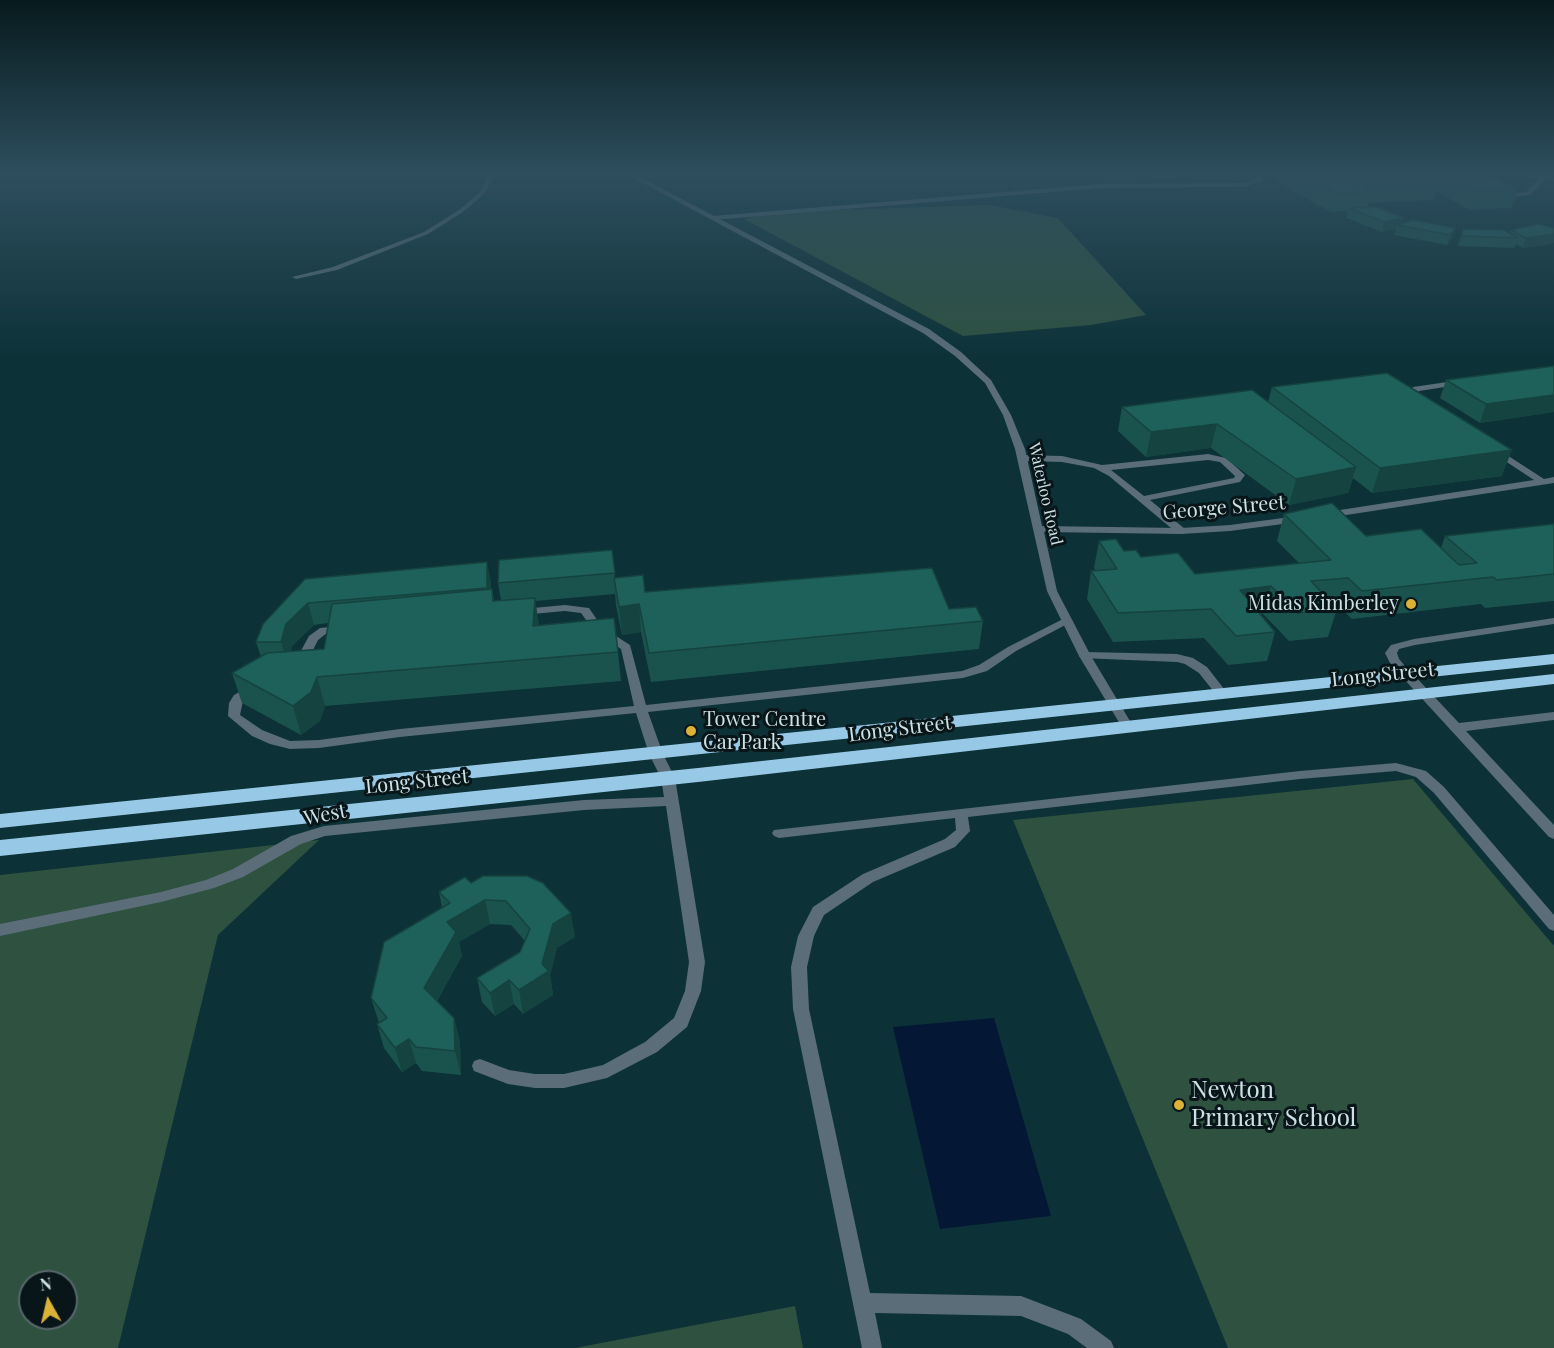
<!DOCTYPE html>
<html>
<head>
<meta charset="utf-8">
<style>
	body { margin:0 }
	#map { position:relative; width:1554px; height:1348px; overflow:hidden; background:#0c3137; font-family:"Playfair Display",serif }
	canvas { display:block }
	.north { position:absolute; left:18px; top:1270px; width:60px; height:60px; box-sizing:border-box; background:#081619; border:2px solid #57676a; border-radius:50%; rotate:352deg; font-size:16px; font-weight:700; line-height:24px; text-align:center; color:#cde1e4 }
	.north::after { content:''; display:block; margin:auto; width:21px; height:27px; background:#dbb233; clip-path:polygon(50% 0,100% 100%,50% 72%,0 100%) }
</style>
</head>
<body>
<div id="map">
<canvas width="1554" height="1348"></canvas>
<div class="north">N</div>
</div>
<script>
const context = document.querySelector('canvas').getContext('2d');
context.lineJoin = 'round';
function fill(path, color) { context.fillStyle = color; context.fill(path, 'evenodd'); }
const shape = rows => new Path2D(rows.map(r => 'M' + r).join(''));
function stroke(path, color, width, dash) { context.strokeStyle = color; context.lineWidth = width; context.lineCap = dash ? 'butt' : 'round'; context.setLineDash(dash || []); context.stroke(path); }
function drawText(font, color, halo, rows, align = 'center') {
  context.font = font + ' "Playfair Display",serif'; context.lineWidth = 6; context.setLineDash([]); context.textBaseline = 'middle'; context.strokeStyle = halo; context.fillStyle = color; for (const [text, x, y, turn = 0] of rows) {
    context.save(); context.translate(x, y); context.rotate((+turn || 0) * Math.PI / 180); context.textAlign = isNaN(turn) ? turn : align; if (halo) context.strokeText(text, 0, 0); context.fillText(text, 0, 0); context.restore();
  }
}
fill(shape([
	[1054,175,1231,175,1109,180],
	[989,205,1058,218,1146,315,1091,325,963,336,744,219,775,212],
	[1413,779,1554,946,1554,1348,1228,1348,1013,820],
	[319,840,218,935,118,1348,0,1348,0,875],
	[30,1282,66,1282,66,1318,30,1318],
	[795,1306,803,1348,575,1348]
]), '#2e5140');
fill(shape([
	[994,1018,1051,1216,940,1229,893,1027]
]), '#041836');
fill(shape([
	[489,175,495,175,483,195,463,212,428,234,337,270,296,279,292,277,333,267,424,232,459,210,479,193,489,175],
	[1255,175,1261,175,1262,181,1245,187,1101,188,713,220,710,218,713,216,1101,184,1244,183,1257,179,1255,175],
	[1508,175,1544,175,1554,177,1554,181,1545,180,1530,195,1513,197,1497,191,1500,189,1513,193,1526,192,1539,179,1508,175],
	[1208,454,1226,458,1245,475,1240,482,1150,500,1185,529,1185,533,1181,534,1177,533,1109,476,1094,468,1062,462,1023,461,1018,458,1023,455,1062,456,1102,465,1208,454],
	[1208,460,1220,462,1235,476,1234,478,1144,496,1111,470,1208,460],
	[565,605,589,608,602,627,630,645,646,705,962,671,979,665,1008,647,1063,619,1067,618,1073,621,1016,651,987,671,963,678,648,712,663,754,675,778,705,962,701,991,687,1027,657,1052,607,1078,564,1088,535,1088,508,1084,474,1071,472,1066,474,1061,480,1059,509,1070,535,1074,564,1074,603,1065,645,1042,674,1018,685,991,689,962,666,806,584,810,325,836,301,844,243,877,214,888,161,902,0,936,0,924,161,892,206,880,233,869,291,836,324,826,584,800,664,797,661,778,649,754,636,713,400,737,319,748,290,749,270,744,252,736,228,716,229,703,234,695,290,664,297,658,309,636,320,628,565,605],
	[565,611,581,613,594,631,621,649,634,706,400,729,319,740,290,741,262,730,240,715,243,701,298,670,308,660,318,640,327,633,565,611],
	[1554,618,1554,624,1415,645,1399,649,1397,653,1399,659,1413,675,1407,679,1403,678,1390,663,1385,653,1391,645,1414,639,1554,618],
	[1085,652,1177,654,1193,658,1207,667,1228,694,1226,697,1218,697,1199,673,1185,664,1177,662,1081,658,1079,656,1081,654,1085,652],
	[1396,763,1426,771,1444,787,1554,915,1554,931,1549,929,1434,793,1416,777,1396,771,1300,779,968,817,970,831,955,847,873,882,824,915,814,936,807,967,809,1009,870,1293,1021,1296,1081,1319,1111,1341,1114,1348,1087,1348,1068,1334,1021,1316,875,1313,882,1348,862,1348,793,1009,791,967,798,936,813,907,863,874,945,839,956,830,955,818,779,838,774,836,772,833,774,830,1300,771,1396,763]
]), '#5a6d79');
fill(shape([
	[628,175,636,175,929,329,961,352,991,380,1011,415,1025,449,1042,526,1181,528,1230,525,1298,516,1303,519,1298,522,1230,531,1181,534,1044,532,1057,591,1091,656,1133,726,1131,729,1123,729,1079,656,1047,591,1015,449,1003,415,985,383,955,356,923,333,628,175],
	[1461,380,1465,382,1464,384,1419,391,1418,396,1424,400,1424,404,1418,404,1410,397,1409,393,1413,387,1461,380],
	[1496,448,1544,479,1554,477,1554,483,1327,518,1322,515,1327,512,1534,480,1493,453,1493,449,1496,448],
	[1407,671,1411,672,1459,723,1554,712,1554,720,1466,731,1554,825,1554,839,1549,837,1403,678,1401,675,1403,672,1407,671]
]), '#5a6d79');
fill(shape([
	[1554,654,1554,664,0,828,0,814,1554,654],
	[1554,674,1554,684,698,782,0,856,0,840,698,768,1554,674]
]), '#97c9e6');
fill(shape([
	[1271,175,1501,175,1499,180,1518,189,1511,208,1470,210,1439,193,1435,193,1433,200,1369,203,1368,207,1404,218,1402,224,1455,228,1452,238,1447,245,1394,235,1396,229,1382,232,1346,218,1348,211,1331,212,1291,190],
	[1463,229,1510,233,1511,230,1546,245,1523,248,1516,244,1514,248,1458,246],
	[1554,366,1554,412,1480,423,1440,398,1446,380],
	[1272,387,1502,476,1372,493,1353,478,1348,493,1289,505,1211,448,1146,457,1118,431,1122,407,1268,402],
	[1284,514,1366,536,1441,548,1445,536,1554,524,1554,601,1485,608,1481,604,1352,619,1339,606,1334,606,1337,609,1328,637,1289,641,1263,614,1260,614,1275,632,1267,661,1228,665,1204,638,1113,642,1087,599,1091,571,1096,571,1094,568,1099,541,1141,557,1195,574,1299,563,1277,541],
	[612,550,615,578,645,592,949,609,983,621,979,649,651,682,641,632,622,635,616,606,615,594,535,601,539,625,618,652,621,681,325,706,320,721,301,735,242,703,232,673,261,657,256,642,305,579,491,582,491,589,492,589,494,601,501,600,498,583],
	[328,623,324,649,291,651,292,646,314,625],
	[471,883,575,937,557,948,550,975,553,995,523,1014,514,1004,495,1016,482,1002,477,978,520,952,525,941,511,925,490,924,459,942,462,956,437,1001,454,1018,460,1042,461,1075,422,1071,416,1063,402,1072,384,1048,377,1024,379,1023,371,998,442,908,439,892]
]), '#1a534d');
fill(shape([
	[1484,175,1501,175,1496,190],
	[1404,218,1401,226,1397,225,1396,229,1382,232,1384,222],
	[1455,228,1452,238,1447,245,1450,235],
	[1554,234,1554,243,1546,245,1523,248,1526,238],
	[1554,395,1554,412,1480,423,1486,404],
	[1217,424,1211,448,1146,457,1151,432],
	[1512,450,1502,476,1372,493,1380,468],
	[1356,467,1348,493,1289,505,1296,479],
	[487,562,491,582,491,609,487,588],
	[1271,586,1263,614,1232,618,1240,590],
	[535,598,539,626,533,626],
	[308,603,314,625,292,646,288,664,281,642,286,624],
	[639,604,641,632,622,635,619,607],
	[317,677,325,706,320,721,301,735,293,706],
	[485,900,490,924,459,942,462,956,430,1012,424,988,447,922],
	[571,913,575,937,557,948,550,975,553,995,523,1014,519,990,542,964,553,924],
	[509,980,514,1004,495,1016,490,993],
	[454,1018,460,1042,461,1075,455,1051],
	[409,1039,416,1063,402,1072,395,1048]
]), '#15433f');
const building = shape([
	[1303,175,1440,175,1428,176,1439,181,1362,185,1372,192,1336,193,1303,175],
	[1445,175,1488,175,1518,189,1477,191,1445,175],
	[1377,207,1404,218,1384,222,1349,208,1377,207],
	[1413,220,1455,228,1450,235,1397,225,1413,220],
	[1539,224,1554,228,1554,234,1526,238,1511,230,1539,224],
	[1463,229,1504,230,1518,238,1461,236,1463,229],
	[1554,366,1554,395,1486,404,1446,380,1554,366],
	[1387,373,1512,450,1380,468,1272,387,1387,373],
	[1252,390,1356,467,1296,479,1217,424,1151,432,1122,407,1252,390],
	[1332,503,1366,536,1421,529,1459,565,1477,563,1445,536,1554,524,1554,574,1497,580,1493,577,1362,591,1348,578,1311,581,1337,609,1298,613,1271,586,1240,590,1275,632,1236,636,1211,609,1118,613,1091,571,1117,569,1099,541,1116,539,1124,551,1136,550,1141,557,1178,553,1195,574,1331,560,1284,514,1332,503],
	[612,550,615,573,498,583,499,560,612,550],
	[487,562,487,588,308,603,286,624,281,642,256,642,263,624,305,579,487,562],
	[932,568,949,609,976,607,983,621,649,653,639,604,619,607,614,578,643,575,645,592,932,568],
	[492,589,493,601,535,598,533,626,614,618,618,652,317,677,311,692,293,706,232,673,267,653,324,649,332,604,492,589],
	[483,876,527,876,543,883,571,913,553,924,542,964,549,971,519,990,509,980,490,993,477,978,520,952,530,929,506,901,485,900,447,922,456,932,424,988,454,1018,455,1051,416,1047,409,1039,395,1048,377,1024,387,1018,371,998,384,942,450,903,439,892,465,877,471,883,483,876]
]);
fill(building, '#1e605a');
stroke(building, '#15433f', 1.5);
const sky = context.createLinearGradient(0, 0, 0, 364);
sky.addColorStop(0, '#071b1e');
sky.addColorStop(0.48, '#2e4e5e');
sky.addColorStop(1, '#2e4e5e00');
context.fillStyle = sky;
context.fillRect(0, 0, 1554, 364);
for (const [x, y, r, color] of [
	[1411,604,6,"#dbb233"],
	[691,731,6,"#dbb233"],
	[1179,1105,6,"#dbb233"]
]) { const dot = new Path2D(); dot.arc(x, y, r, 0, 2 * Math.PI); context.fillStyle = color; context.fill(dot); stroke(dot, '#081619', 2); }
drawText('16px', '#cde1e4', '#081619', [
	["Waterloo Road",1045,494,77]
]);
drawText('20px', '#cde1e4', '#081619', [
	["George Street",1224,508,-5],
	["Long Street",1383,675,-6],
	["Long Street",900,729,-7],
	["Long Street",417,782,-6],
	["West",325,815,-11]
]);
drawText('20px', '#cde1e4', '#081619', [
	["Midas Kimberley",1399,604],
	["Tower Centre",703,720,"left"],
	["Car Park",703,743,"left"]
], 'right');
drawText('24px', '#cde1e4', '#081619', [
	["Newton",1191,1091],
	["Primary School",1191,1119]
], 'left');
</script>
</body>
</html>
